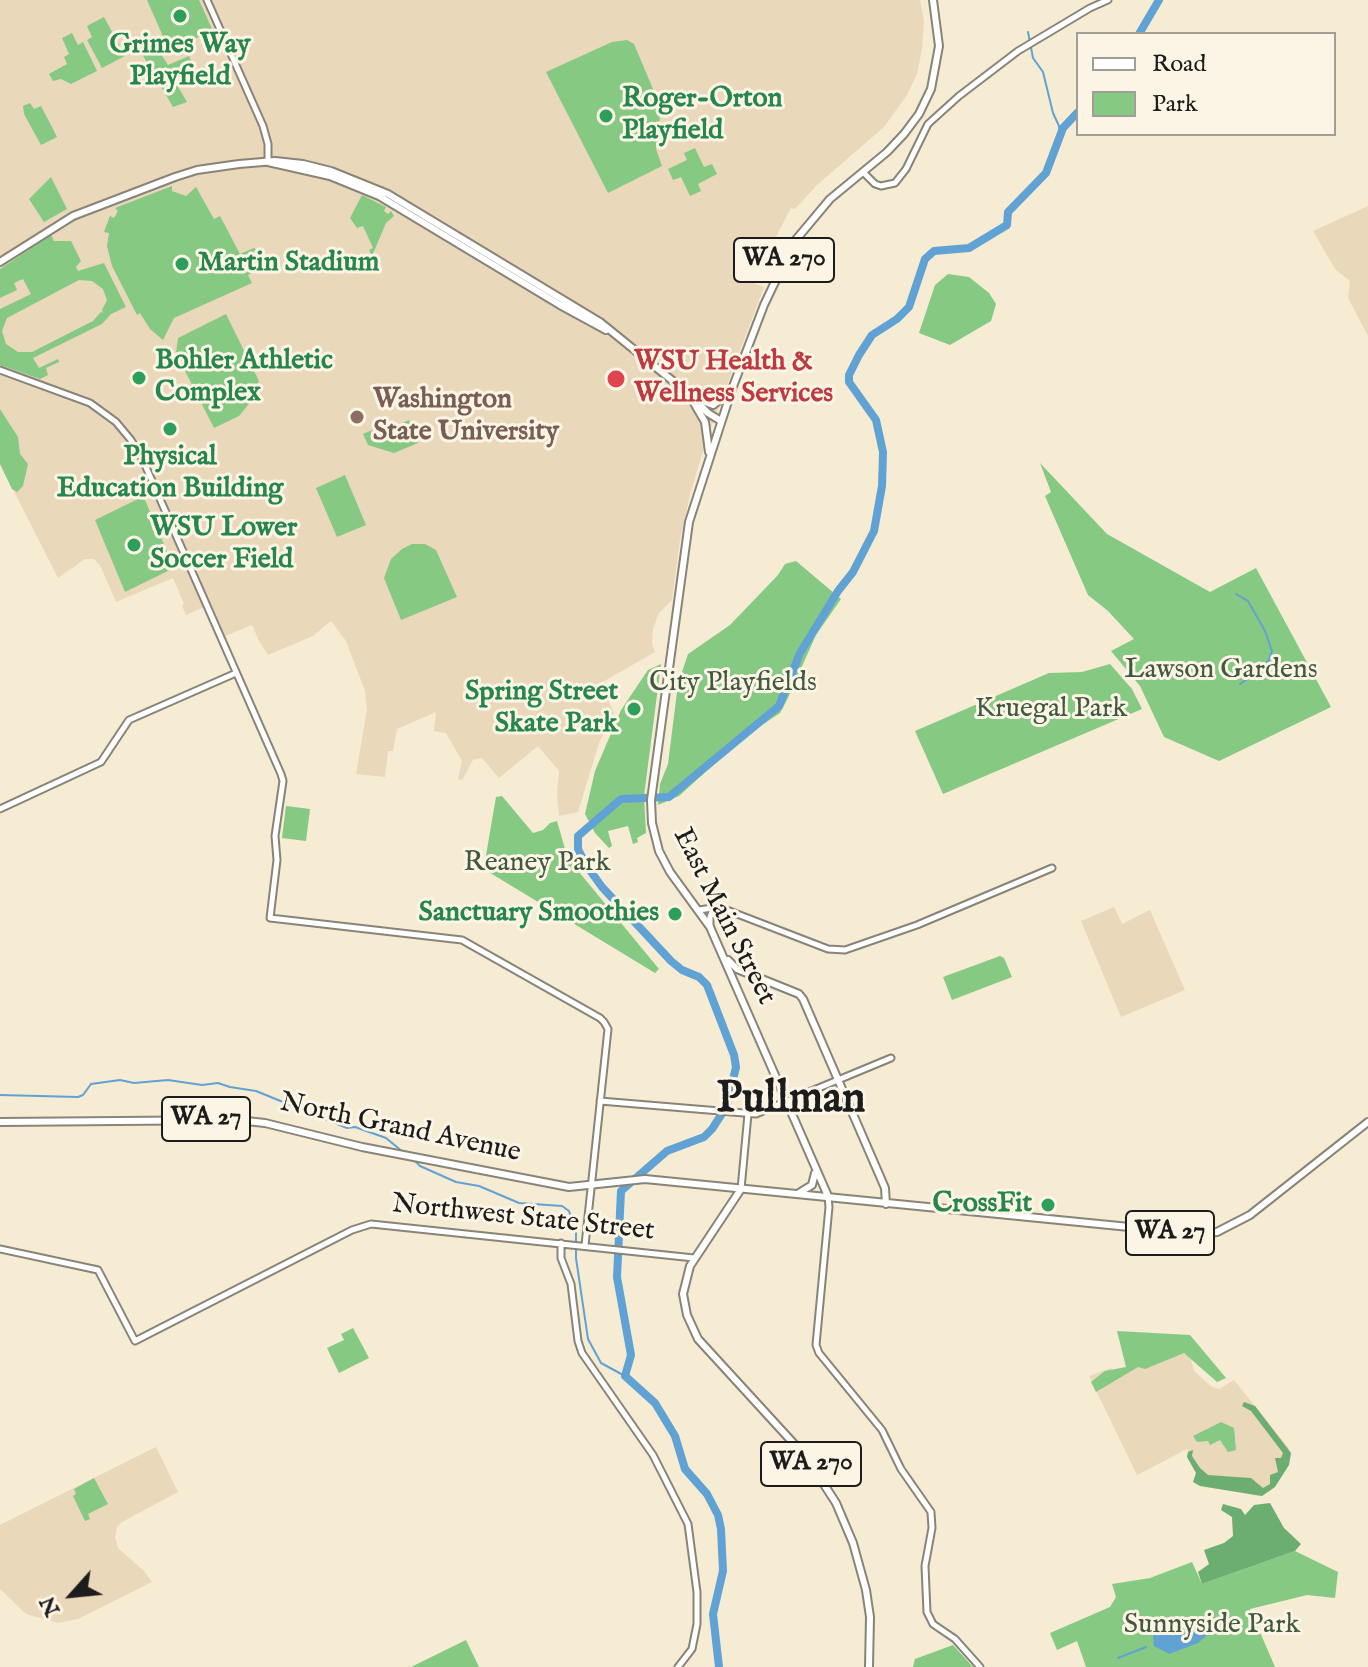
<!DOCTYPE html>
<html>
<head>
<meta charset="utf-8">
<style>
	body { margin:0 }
	#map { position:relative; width:1368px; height:1667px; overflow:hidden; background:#f5ecd3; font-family:"IM FELL English",serif }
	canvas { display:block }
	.legend { position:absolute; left:1076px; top:32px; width:260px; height:104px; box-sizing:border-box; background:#fcf5e5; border:2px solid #a29e95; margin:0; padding:10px 14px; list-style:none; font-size:24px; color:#1c1c1c }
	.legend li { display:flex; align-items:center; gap:16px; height:40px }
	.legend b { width:40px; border:2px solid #a29e95 }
	.north { position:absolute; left:32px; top:1555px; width:80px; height:80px; -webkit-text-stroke:6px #fcf5e5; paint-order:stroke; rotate:243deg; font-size:22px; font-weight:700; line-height:32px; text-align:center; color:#1c1c1c }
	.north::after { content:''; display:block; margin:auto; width:28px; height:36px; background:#1c1c1c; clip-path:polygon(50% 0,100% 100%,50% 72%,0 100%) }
</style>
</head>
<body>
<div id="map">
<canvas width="1368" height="1667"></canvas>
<ul class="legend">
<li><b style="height:10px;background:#fff"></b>Road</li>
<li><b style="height:22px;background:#85c983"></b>Park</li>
</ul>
<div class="north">N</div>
</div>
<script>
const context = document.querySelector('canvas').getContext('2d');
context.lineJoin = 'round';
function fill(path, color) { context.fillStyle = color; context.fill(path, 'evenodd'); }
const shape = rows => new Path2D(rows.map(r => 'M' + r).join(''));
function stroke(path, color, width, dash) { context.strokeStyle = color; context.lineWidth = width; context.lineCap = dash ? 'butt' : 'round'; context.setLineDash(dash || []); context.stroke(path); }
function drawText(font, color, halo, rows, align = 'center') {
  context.font = font + ' "IM FELL English",serif'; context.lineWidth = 6; context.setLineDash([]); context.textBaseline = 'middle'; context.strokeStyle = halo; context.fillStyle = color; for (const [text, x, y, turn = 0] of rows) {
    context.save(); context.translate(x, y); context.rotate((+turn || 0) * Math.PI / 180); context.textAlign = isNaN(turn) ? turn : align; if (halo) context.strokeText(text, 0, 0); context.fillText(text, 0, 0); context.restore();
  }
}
fill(shape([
	[0,0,920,0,924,21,922,49,917,74,907,95,884,127,817,185,795,209,791,208,756,275,753,283,764,287,706,441,691,491,680,540,672,600,659,613,653,629,652,643,655,652,601,683,614,713,599,743,578,812,559,816,557,794,559,771,538,746,499,778,482,758,473,760,462,780,458,779,462,761,446,733,434,731,436,712,397,729,393,751,388,751,385,777,356,774,367,710,365,691,346,641,331,621,313,636,268,655,259,641,252,625,225,636,211,604,186,615,182,606,184,604,173,578,116,602,100,565,94,559,85,559,58,578,0,464],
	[1368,206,1368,336,1348,298,1350,281,1335,269,1313,231],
	[1114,907,1122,924,1150,910,1185,990,1121,1017,1081,921],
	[1183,1353,1190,1356,1194,1371,1212,1387,1219,1389,1234,1380,1288,1447,1291,1456,1270,1491,1258,1496,1207,1487,1187,1449,1137,1475,1089,1376,1111,1368,1117,1377,1138,1367],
	[156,1447,178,1492,122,1522,117,1527,115,1538,118,1548,144,1571,152,1582,78,1619,58,1623,26,1614,0,1589,0,1525]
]), '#ead8ba');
fill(shape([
	[147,0,199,0,213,31,169,50],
	[104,17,125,56,102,68,87,40,92,37,87,26],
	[72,33,78,45,83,42,97,71,71,84,61,79,53,81,49,74,67,64,64,57,69,54,62,38],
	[627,40,634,44,661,108,656,149,662,166,608,193,546,72,612,42],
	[155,45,168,65,189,56,194,67,191,64,179,70,181,76,174,80,187,102,173,107,142,54],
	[30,103,34,109,41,106,57,137,41,145,24,114,23,106],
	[695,148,704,167,712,164,717,174,698,184,701,191,690,196,681,177,673,180,668,169,687,160,684,153],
	[51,177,67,209,44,222,29,199],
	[172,186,172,191,186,196,196,187,214,219,220,216,240,254,254,248,257,250,243,258,245,261,249,259,254,268,255,271,248,275,252,283,174,318,163,340,150,329,140,313,137,315,112,266,107,246,109,233,104,232,110,216,114,218,118,211,115,208],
	[362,195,386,207,384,211,388,214,391,211,394,216,386,223,372,256,369,250,373,248,363,226,357,228,350,218],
	[51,235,54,241,71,241,81,261,76,267,78,271,104,263,126,307,111,314,102,324,33,358,39,368,58,359,59,362,46,368,48,375,40,379,0,365,0,309,31,294,23,279,14,283,17,290,0,298,0,269],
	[79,280,92,281,103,289,107,300,102,310,103,313,101,312,93,321,32,352,18,352,6,344,2,331,7,318],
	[948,274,969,277,989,293,996,304,991,321,950,345,919,333,935,285],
	[226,314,259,381,252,400,239,416,214,428,176,353,178,338],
	[0,409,18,437,20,454,28,464,23,486,17,492,12,489,0,464],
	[409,420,414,433,418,432,418,443,394,453,368,445,363,434,382,426,384,431],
	[1040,463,1107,534,1210,592,1256,568,1331,707,1219,761,1164,737,1140,686,1111,651,1134,639,1108,611,1088,595,1045,496,1051,492],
	[345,475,366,525,337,537,316,488],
	[140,498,145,500,174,568,125,592,95,520],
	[412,544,425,544,436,550,457,597,401,620,384,578,391,559,402,549],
	[796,561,841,599,816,635,787,700,780,713,744,737,679,796,658,805,660,784,668,764,678,684,688,654,730,625,778,575,785,564],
	[661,664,644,796,646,833,637,838,638,842,633,844,628,826,608,831,612,846,609,848,595,833,585,814,595,771,621,710,648,670],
	[1110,664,1132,689,1142,709,943,794,915,731,1049,673,1082,672],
	[502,796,533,833,543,830,550,823,557,821,565,849,579,872,659,969,655,973,487,871,484,867,496,797],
	[286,806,310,809,306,841,282,838],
	[1000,956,1004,958,1012,977,952,1000,943,977],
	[353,1328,369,1358,339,1373,327,1348,344,1340,341,1334],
	[1117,1331,1190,1335,1226,1378,1217,1382,1184,1353,1145,1369,1138,1367,1096,1392,1091,1382,1105,1371,1126,1367],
	[1221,1422,1234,1428,1236,1450,1228,1452,1220,1440,1210,1445,1208,1441,1197,1442,1193,1436],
	[94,1478,108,1504,88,1514,90,1519,85,1521,73,1496,76,1494,74,1489],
	[1295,1551,1338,1572,1335,1598,1307,1595,1250,1609,1275,1667,1086,1667,1077,1641,1057,1650,1050,1633,1110,1607,1116,1597,1112,1584,1150,1578,1192,1562,1202,1584],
	[466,1640,479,1667,411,1667],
	[953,1645,973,1667,913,1667,915,1659]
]), '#85c983');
fill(shape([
	[1244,1402,1255,1406,1291,1453,1289,1465,1275,1487,1262,1496,1200,1486,1193,1482,1196,1473,1187,1457,1188,1452,1193,1450,1192,1456,1200,1468,1208,1475,1251,1478,1263,1488,1270,1484,1270,1475,1278,1472,1275,1458,1281,1458,1283,1453,1251,1411,1242,1406],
	[1270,1503,1284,1528,1301,1544,1295,1551,1202,1584,1198,1572,1209,1564,1204,1550,1224,1543,1233,1536,1232,1517,1221,1510,1223,1504,1241,1509,1245,1515,1254,1505]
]), '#6cad71');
fill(shape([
	[1210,1616,1215,1623,1214,1629,1198,1643,1169,1654,1154,1646,1153,1636,1157,1630,1161,1629,1173,1633]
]), '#61a2d4');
stroke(shape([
	[1028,32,1033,58,1043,72,1053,113,1059,126,1059,136],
	[1236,594,1248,601,1265,631,1272,651,1269,660,1260,670,1240,684],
	[0,1095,78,1097,83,1095,91,1084,120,1080,134,1083,168,1080,202,1085,218,1083,230,1087,256,1091,347,1128,355,1127,386,1138,403,1152],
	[414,1160,420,1166,456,1182,479,1186,519,1203,562,1206,569,1211,576,1233,576,1258,588,1339,601,1363,625,1376],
	[1118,1658,1146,1647]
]), '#61a2d4', 2);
stroke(shape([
	[1139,34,1159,0],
	[719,1667,713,1614,723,1571,721,1529,718,1515,707,1494,685,1469,675,1436,655,1403,625,1376,631,1355,617,1277,621,1191,667,1151,704,1137,712,1129,727,1106,736,1067,734,1055,707,985,699,977,682,970,671,961,602,887,586,865,578,849,578,836,621,799,669,797,779,706,800,653,838,591,853,572,874,531,882,486,883,452,876,420,849,382,849,375,859,355,872,335,897,319,909,307,925,259,934,251,969,248,1007,225,1008,212,1046,173,1063,128,1078,112]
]), '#61a2d4', 8);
const minor = shape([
	[207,0,263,126,268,144,268,162],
	[863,172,875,184,881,186,895,183,906,169,928,124,959,96,1018,51,1090,8,1108,0],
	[0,370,90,403,116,422,131,440,142,458,281,774,283,781,275,836,277,860,270,918,462,940,600,1018,604,1022,608,1029,585,1245],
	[0,809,101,762,129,720,236,673],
	[699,910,719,907,828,949,845,950,917,925,1052,868],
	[710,927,710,917,714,907],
	[600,1101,756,1114,891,1058],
	[741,1189,748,1114],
	[828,1197,829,1207,816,1345,819,1353,882,1430,901,1469,931,1512,932,1528,925,1566,927,1612,933,1624,955,1639,980,1667],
	[561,1243,561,1258,571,1284,578,1341,582,1353,653,1455,688,1524,697,1592,697,1624,692,1649,678,1667],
	[0,1249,98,1270,135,1341,352,1230,371,1224,694,1258]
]);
const major = shape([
	[268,162,330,176,379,196,560,305,606,330],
	[0,262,73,216,175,177,197,170,239,164,275,161,303,164,331,171,388,194,600,322,684,390,708,413,721,421],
	[695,398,713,405,730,392],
	[694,403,705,422,709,452],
	[728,960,737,969,799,994,803,999,885,1188,886,1204],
	[0,1122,237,1120,265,1123,362,1147,569,1187,645,1179,1200,1234,1217,1232,1250,1215,1368,1122],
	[741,1189,690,1266,683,1294,687,1315,698,1339,807,1458,836,1503,853,1543,866,1590,870,1617,869,1667],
	[799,1193,812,1185,815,1173],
	[828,1196,710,927,670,872,659,851,652,823,651,800,689,522,732,389,764,305,794,242,830,199,887,152,904,134,919,114,931,89,939,46,933,0]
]);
stroke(minor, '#888478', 9);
stroke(major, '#888478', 10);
stroke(minor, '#fff', 5);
stroke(major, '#fff', 6);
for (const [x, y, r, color] of [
	[180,16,8,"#2e9e5b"],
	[606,116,8,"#2e9e5b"],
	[182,264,8,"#2e9e5b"],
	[139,378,8,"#2e9e5b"],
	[616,379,10,"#e0444e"],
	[357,417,8,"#8d6e63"],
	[170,429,8,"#2e9e5b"],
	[134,545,8,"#2e9e5b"],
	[634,709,8,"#2e9e5b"],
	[675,914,8,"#2e9e5b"],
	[1048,1205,8,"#2e9e5b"]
]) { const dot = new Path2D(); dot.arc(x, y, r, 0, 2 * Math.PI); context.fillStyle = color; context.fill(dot); stroke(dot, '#fcf5e5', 3); }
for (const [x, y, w] of [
	[784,260,100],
	[206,1119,88],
	[1170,1233,88],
	[811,1464,100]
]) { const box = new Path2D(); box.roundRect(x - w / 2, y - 22, w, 44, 6); context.fillStyle = '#fcf5e5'; context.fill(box); stroke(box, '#1c1c1c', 2); }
drawText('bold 26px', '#1c1c1c', null, [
	["WA 270",784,260],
	["WA 27",206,1119],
	["WA 27",1170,1233],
	["WA 270",811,1464]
]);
drawText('bold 28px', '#27864d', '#fcf5e5', [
	["Grimes Way",180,46,"center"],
	["Playfield",180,78,"center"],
	["Roger-Orton",622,100],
	["Playfield",622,132],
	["Martin Stadium",198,264],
	["Bohler Athletic",155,362],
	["Complex",155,394],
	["Physical",170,458,"center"],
	["Education Building",170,490,"center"],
	["WSU Lower",150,529],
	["Soccer Field",150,561],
	["Spring Street",618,693,"right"],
	["Skate Park",618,725,"right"],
	["Sanctuary Smoothies",659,914,"right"],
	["CrossFit",1032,1205,"right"]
], 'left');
drawText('bold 28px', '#be3a42', '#fcf5e5', [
	["WSU Health &",634,363],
	["Wellness Services",634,395]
], 'left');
drawText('bold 28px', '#785e54', '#fcf5e5', [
	["Washington",373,401],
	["State University",373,433]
], 'left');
drawText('28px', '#415940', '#fcf5e5', [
	["Lawson Gardens",1221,671],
	["City Playfields",733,684],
	["Kruegal Park",1051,710],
	["Reaney Park",537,864],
	["Sunnyside Park",1212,1626]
]);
drawText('28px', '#1c1c1c', '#fcf5e5', [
	["East Main Street",723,917,63],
	["North Grand Avenue",400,1129,12],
	["Northwest State Street",523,1219,6]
]);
drawText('bold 44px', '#1c1c1c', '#fcf5e5', [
	["Pullman",791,1102]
]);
</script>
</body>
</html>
